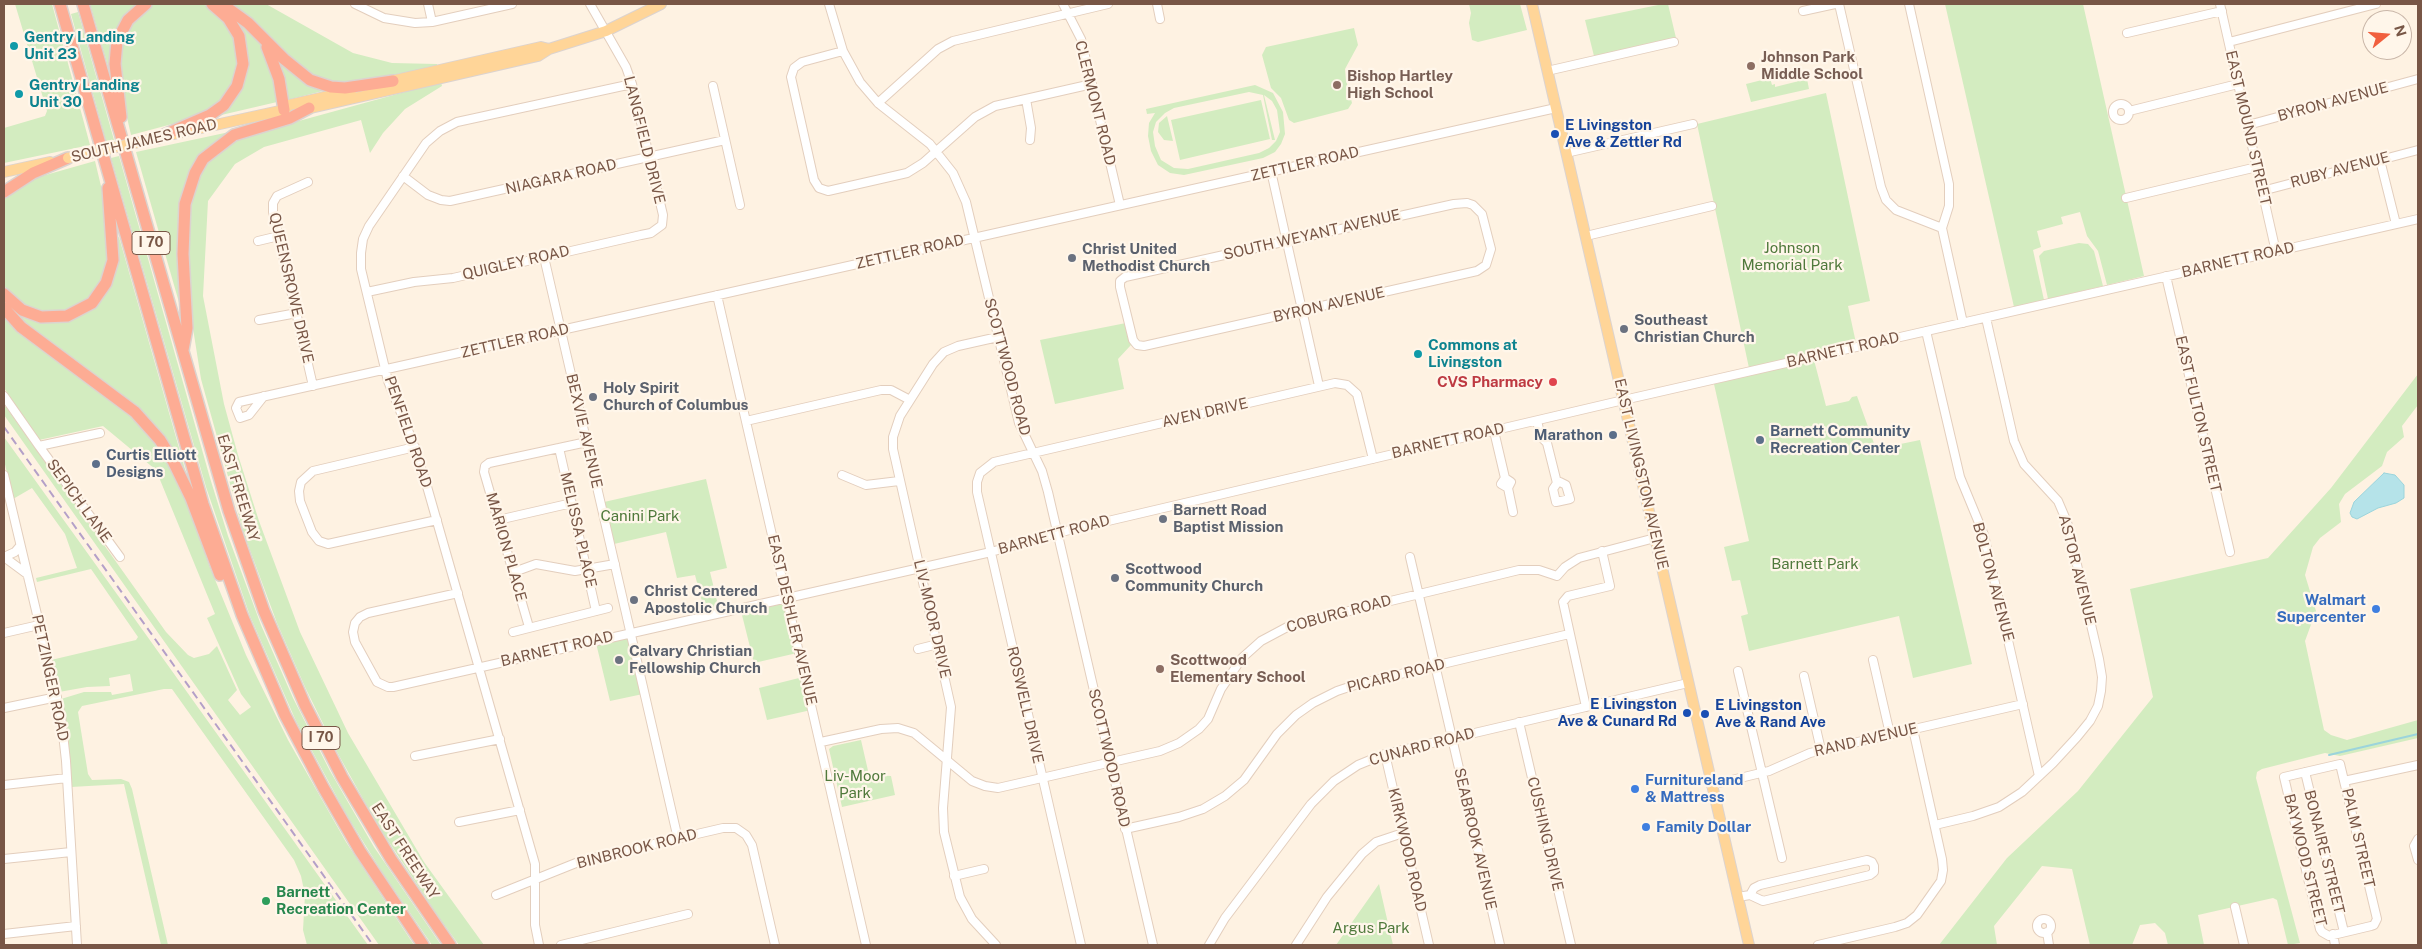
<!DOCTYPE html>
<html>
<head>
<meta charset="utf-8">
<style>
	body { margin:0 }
	#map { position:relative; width:2422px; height:949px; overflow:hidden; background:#fef2e2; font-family:"Public Sans",sans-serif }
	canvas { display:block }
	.frame { position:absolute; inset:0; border:5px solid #785646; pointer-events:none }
	.north { position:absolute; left:2362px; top:10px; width:50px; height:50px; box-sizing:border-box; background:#fff6ea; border:1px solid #c9b6a8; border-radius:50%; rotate:73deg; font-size:14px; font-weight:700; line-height:20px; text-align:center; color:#785646 }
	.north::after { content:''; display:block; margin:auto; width:18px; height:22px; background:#f15f3e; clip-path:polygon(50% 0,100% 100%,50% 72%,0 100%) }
</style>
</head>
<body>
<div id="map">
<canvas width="2422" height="949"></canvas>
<div class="frame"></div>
<div class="north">N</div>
</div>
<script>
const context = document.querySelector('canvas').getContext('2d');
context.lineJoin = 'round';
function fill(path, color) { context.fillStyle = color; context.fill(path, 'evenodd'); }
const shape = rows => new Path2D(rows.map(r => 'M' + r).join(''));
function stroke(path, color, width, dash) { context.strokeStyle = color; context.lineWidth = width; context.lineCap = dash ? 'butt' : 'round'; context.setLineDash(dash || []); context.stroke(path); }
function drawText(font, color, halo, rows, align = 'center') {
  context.font = font + ' "Public Sans",sans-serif'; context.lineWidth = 4.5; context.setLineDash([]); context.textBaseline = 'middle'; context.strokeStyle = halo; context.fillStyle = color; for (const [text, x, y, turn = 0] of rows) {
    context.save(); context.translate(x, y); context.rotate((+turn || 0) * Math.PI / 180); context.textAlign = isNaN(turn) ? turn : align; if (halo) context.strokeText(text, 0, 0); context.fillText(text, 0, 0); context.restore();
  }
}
fill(shape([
	[15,4,52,4,90,145,4,163,4,128,45,116,47,111],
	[90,4,140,4,131,11,112,72,110,73],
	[154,4,203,4,219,14,232,30,239,56,236,79,219,105,191,119,131,135,123,100,120,48,126,31,145,9],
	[232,4,266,4,353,53,392,63,437,64,438,67,351,82,329,82,303,71],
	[1469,4,1520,4,1527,30,1478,42,1472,40,1469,23,1471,13],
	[1663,4,1668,4,1676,38,1594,56,1585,20],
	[1945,4,2083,4,2144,276,2107,285,2098,251,2087,236,2080,212,2061,217,2063,224,2037,231,2041,247,2033,250,2044,300,2014,307],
	[78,12,114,140,106,141,71,14],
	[228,13,259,40,264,48,280,98,277,102,217,116,246,71],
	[1354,28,1358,45,1345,69,1346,80,1352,103,1348,109,1294,123,1289,120,1281,98,1271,88,1262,55,1266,47],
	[277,59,327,90,287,100],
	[1770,78,1772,85,1775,84,1775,87,1807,79,1809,89,1751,102,1746,84],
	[441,82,442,86,405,109,383,133,370,153,361,120,264,147,235,164,208,201,203,296,224,404,238,455,259,521,300,632,348,733,424,862,484,945,459,945,438,916,377,824,337,752,305,687,277,623,244,534,201,379,189,303,188,216,193,188,205,166,215,154,232,142,255,133],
	[1255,85,1273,93,1283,112,1285,134,1281,144,1275,152,1263,158,1184,175,1170,173,1158,165,1151,151,1148,136,1149,123,1155,113,1147,114,1146,109],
	[1249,92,1263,95,1272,140,1275,140,1264,95,1272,101,1277,110,1280,132,1276,141,1269,148,1259,153,1188,169,1174,168,1161,160,1155,146,1153,132,1156,122,1165,113,1174,108],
	[1826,93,1870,301,1848,306,1856,343,1749,368,1697,124],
	[1261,100,1270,139,1180,160,1171,120],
	[1167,116,1173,141,1164,140,1158,132,1159,123],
	[234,131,189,180,182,306,180,306,136,152],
	[119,156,210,478,228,536,261,625,293,698,330,771,374,847,441,945,432,945,382,872,346,814,296,721,250,616,206,487,111,158],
	[95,161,105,203,110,251,103,280,90,298,72,310,43,313,27,307,4,286,4,199,21,185,42,176],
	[119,237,187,476,186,477,167,444,27,326,4,302,4,300,34,318,92,307,117,238],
	[2079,243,2088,244,2094,251,2103,286,2048,299,2039,256,2044,251],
	[4,316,111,399,139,423,150,435,170,465,186,498,209,565,246,655,288,740,346,842,414,945,379,945,4,415,4,407,6,407,166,632,188,655,194,658,209,654,217,646,237,690,228,700,240,715,251,707,241,694,207,618,215,614,156,470,103,426,39,440,4,388],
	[1126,323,1131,345,1118,359,1124,389,1055,404,1040,340],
	[1814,360,1826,406,1849,401,1852,397,1857,396,1876,449,1920,440,1972,664,1913,678,1899,616,1749,651,1741,616,1748,614,1740,580,1732,581,1724,547,1749,541,1714,384],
	[2418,374,2418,405,2402,426,2404,437,2387,452,2382,466,2345,494,2339,504,2341,522,2320,538,2313,547,2305,575,2316,611,2305,641,2324,730,2331,735,2347,740,2418,720,2418,738,2340,756,2325,753,2262,769,2257,772,2256,778,2300,943,2288,945,2277,900,2273,898,2198,915,2204,945,2168,945,2165,933,2155,923,2140,925,2132,945,2090,945,2072,869,2042,866,1994,926,1997,945,1939,945,2007,858,2078,791,2153,697,2130,589,2268,558,2331,488],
	[4,437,114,590,368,945,307,945,303,930,305,895,301,876,294,860,172,689,164,689,82,706,78,712,88,774,92,780,121,779,129,782,132,789,168,945,161,945,124,784,71,787,61,699,84,692,111,692,112,695,133,691,130,674,109,678,110,686,87,687,59,692,51,660,136,640,138,637,91,569,37,582,36,578,77,568,65,534,32,488,13,499,4,460],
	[706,479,727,568,710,572,719,609,705,613,695,575,677,578,666,532,614,544,604,502],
	[782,602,797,653,754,663,741,611],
	[629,638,643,694,610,701,596,643],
	[803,677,811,710,767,720,759,688],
	[861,740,869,775,891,776,895,795,842,807,829,749,833,746],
	[1379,884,1393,945,1336,945]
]), '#d3ecc0');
const water = shape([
	[2384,473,2395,475,2404,485,2404,498,2396,503,2378,508,2357,519,2352,517,2350,513,2354,502,2384,473]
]);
fill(water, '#b5e3e9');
stroke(water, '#9bd4db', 1);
stroke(shape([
	[2329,755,2418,734]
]), '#9bd4db', 2);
const minor = shape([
	[355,4,384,18,415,23,432,22,512,4],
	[428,4,432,22],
	[829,4,843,51,860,82,878,103,930,144,953,173,966,202,1019,423,1042,471,1048,492,1153,945],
	[1063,4,1081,39,1120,205],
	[1157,4,1160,19],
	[1839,4,1881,187,1886,200,1896,210,1942,228],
	[1909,4,1949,184,1949,206,1942,228],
	[2220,4,2276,252],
	[1803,11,1835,4],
	[2127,33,2222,11],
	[2229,42,2376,4],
	[843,51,802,62,794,68,791,77,814,180,819,188,828,191,907,173,923,163,975,117,995,106,1092,84],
	[1547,71,1674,42],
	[713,86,740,205],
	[1026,99,1031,128,1030,140],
	[878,103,938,49,953,41,1108,4],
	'2113 112a8 8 0 1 1 16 0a8 8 0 1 1-16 0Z',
	[2129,111,2238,84],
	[2248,125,2418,79],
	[1566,153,1693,124],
	[2380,160,2396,224],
	[1271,171,1319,386],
	[403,176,428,195,441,200,450,201,725,140],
	[308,182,277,196,273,203,273,212,313,386],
	[2262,191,2418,150],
	[2126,198,2257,167],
	[1467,203,1473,205,1482,214,1491,249,1486,265,1477,271,1144,346,1137,345,1133,340,1120,287,1120,281,1125,277,1454,204,1467,203],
	[1942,228,1963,323],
	[1586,236,1712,206],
	[258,241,279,236],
	[544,257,678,839],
	[2166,276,2230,552],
	[367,292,414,282,453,278,641,235,651,233,662,225,663,215,632,84,626,67,590,4],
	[717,295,866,945],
	[259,320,297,313],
	[1926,331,1960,477,1984,535,2039,776],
	[4,396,39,446,100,433],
	[264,396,249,415,240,418,236,408,239,402,1556,108],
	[746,421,881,390,891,390,910,400],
	[1537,421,1541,437,1547,443,1557,483],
	[1494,431,1505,478,1501,484,1508,488,1511,482,1505,478],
	[39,446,120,557],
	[415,447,313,471,301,482,299,491,300,501,312,532,319,541,328,544,437,520],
	[559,448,596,611],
	[4,475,61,716,66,761,77,945],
	[842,475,866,485,899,481],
	[1560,482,1566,485,1570,499,1556,502,1553,489,1557,483,1560,482],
	[1508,488,1513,512],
	[498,520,572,503],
	[4,557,27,574],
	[4,557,15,552,20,546],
	[1410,557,1500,945],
	[514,572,536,564,575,571,615,564],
	[458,593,368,613,360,617,355,623,353,632,355,642,377,682,388,687,393,687,991,552,1057,533,1615,402,2418,219],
	[529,627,484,472,485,466,489,463,587,442],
	[513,632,608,608],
	[4,633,39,625],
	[918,649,938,644],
	[1873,660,1890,734],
	[1738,671,1782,858],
	[1804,676,1821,750],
	[1586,707,1563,602,1568,596,1610,586,1602,551],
	[4,708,57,697],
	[1519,722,1571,945],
	[821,742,881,729,898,728,914,733,972,781,985,786,998,788,1160,751,1179,743,1199,729,1208,719,1221,689,1242,658,1261,641,1291,625,1519,570,1539,570,1557,576,1565,567,1579,558,1655,538],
	[1385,754,1429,945],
	[415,756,500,739],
	[2340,764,2377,919,2374,925,2371,926,2329,936,2322,932,2320,929,2284,777,2340,764],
	[2305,772,2344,932],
	[2344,781,2418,765],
	[4,785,67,778],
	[1711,785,1769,771,1810,753,2023,704],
	[459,822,520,810],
	[1935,825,1973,816,1999,807,2022,792,2053,763,2077,737,2090,721,2098,706,2101,691,2102,677,2099,659,2067,522,2058,501,2024,464,2014,441,1986,318],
	[1125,829,1179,817,1203,809,1225,796,1244,780,1277,734,1296,715,1313,703,1337,691,1358,684,1565,635],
	[2418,839,2414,846,2418,860],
	[4,859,71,852],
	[954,876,984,869],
	[496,895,581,861,723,828,736,828,746,835,752,845,775,945],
	[1738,897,1750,895,1754,888,1760,885,1867,860,1872,862,1874,866,1874,872,1870,875,1763,901,1750,895],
	[2235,907,2244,945],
	'2037 926a7 7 0 1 1 14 0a7 7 0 1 1-14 0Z',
	[2047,932,2049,945],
	[4,934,76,926],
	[2333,934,2335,945],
	[539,945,535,925,535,864,426,483,412,440,388,381,361,269,361,253,363,239,369,226,426,143,440,131,457,122,632,84],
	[561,945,688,914],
	[996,945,972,919,960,897,944,832,943,808,951,707,893,449,893,437,900,416,933,364,944,352,958,346,998,337],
	[1081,945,977,492,977,482,980,473,994,462,1335,383,1347,385,1357,394,1373,459],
	[1209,945,1225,918,1311,804,1334,781,1358,765,1385,754,1688,683],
	[1296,945,1327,897,1362,854,1376,842,1403,833],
	[1818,945,1895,927,1907,923,1917,915,1941,881,1943,870,1942,859,1913,729]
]);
const major = shape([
	[1532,4,1749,945],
	[387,82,541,47,549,49],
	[302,110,538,56,549,49,606,31,661,4],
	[174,134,284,110,289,105,351,91],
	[4,172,50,162]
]);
const highway = shape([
	[60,4,203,504,242,615,285,715,323,787,360,851,423,945],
	[83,4,229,511,264,611,305,705,342,777,391,859,450,945],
	[222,4,248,23,284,59,310,80,331,87,345,88,393,81],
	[267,47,279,79,284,110],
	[121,117,115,64,117,41,128,20,146,4],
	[157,138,210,115,224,105,237,86,243,64,239,36,228,18,212,4],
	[4,192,33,173,68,158],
	[4,294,22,310,41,317,67,316,92,303,106,283,113,260,108,188],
	[4,308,21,327,135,412,160,440,173,461,191,498,220,575],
	[183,350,187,328,183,254,185,204,195,173,203,159,234,135,290,118,309,108]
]);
stroke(minor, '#e3cebd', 10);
stroke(major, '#dcd3cf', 12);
stroke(highway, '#dcd3cf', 14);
stroke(minor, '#fff', 8);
stroke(major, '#ffd598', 10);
stroke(highway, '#fdac94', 11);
stroke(shape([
	[4,427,373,945]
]), '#b4a0c8', 2, [8, 5]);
const majorBridge = shape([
	[68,158,157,138]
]);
stroke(majorBridge, '#dcd3cf', 12, []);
stroke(majorBridge, '#ffd598', 10);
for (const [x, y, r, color] of [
	[14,46,5,"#0f9aa8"],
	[1751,66,5,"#8d6e63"],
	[1337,85,5,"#8d6e63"],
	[19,94,5,"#0f9aa8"],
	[1555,134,5,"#1a4fb4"],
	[1072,258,5,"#6b7280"],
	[1624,329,5,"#6b7280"],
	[1418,354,5,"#0f9aa8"],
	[1553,382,5,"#e0444e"],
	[593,397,5,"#6b7280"],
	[1613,435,5,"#5c6f8a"],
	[1760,440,5,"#5c6f8a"],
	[96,464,5,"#5c6f8a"],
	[1163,519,5,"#6b7280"],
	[1115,578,5,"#6b7280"],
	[634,600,5,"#6b7280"],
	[2376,609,5,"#3f7fe0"],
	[619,660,5,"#6b7280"],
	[1160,669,5,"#8d6e63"],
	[1687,713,5,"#1a4fb4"],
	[1705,714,5,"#1a4fb4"],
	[1635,789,5,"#3f7fe0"],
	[1646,827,5,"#3f7fe0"],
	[266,901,5,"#2e9e5b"]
]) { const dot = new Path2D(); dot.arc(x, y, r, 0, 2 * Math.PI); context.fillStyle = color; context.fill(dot); stroke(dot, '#fff6ea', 2); }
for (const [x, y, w] of [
	[151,243,38],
	[321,738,38]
]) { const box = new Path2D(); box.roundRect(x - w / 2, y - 11.5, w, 23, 4); context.fillStyle = '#fff6ea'; context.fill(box); stroke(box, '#785646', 1); }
drawText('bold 14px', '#785646', null, [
	["I 70",151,243],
	["I 70",321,738]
]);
drawText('bold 15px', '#0d838f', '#fff6ea', [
	["Gentry Landing",24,37],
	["Unit 23",24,54],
	["Gentry Landing",29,85],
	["Unit 30",29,102],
	["Commons at",1428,345],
	["Livingston",1428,362]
], 'left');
drawText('bold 15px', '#785e54', '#fff6ea', [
	["Johnson Park",1761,57],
	["Middle School",1761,74],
	["Bishop Hartley",1347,76],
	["High School",1347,93],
	["Scottwood",1170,660],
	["Elementary School",1170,677]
], 'left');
drawText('15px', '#785646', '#fff6ea', [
	["BYRON AVENUE",2333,102,-15],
	["CLERMONT ROAD",1095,103,76],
	["EAST MOUND STREET",2248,128,77],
	["LANGFIELD DRIVE",644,140,76],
	["SOUTH JAMES ROAD",144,141,-13],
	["ZETTLER ROAD",1305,164,-13],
	["RUBY AVENUE",2340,170,-15],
	["NIAGARA ROAD",561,177,-13],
	["SOUTH WEYANT AVENUE",1312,235,-13],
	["ZETTLER ROAD",910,252,-13],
	["BARNETT ROAD",2238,260,-13],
	["QUIGLEY ROAD",516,263,-13],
	["QUEENSROWE DRIVE",291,288,77],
	["BYRON AVENUE",1329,305,-13],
	["ZETTLER ROAD",515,341,-13],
	["BARNETT ROAD",1843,350,-13],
	["SCOTTWOOD ROAD",1007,367,75],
	["AVEN DRIVE",1205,413,-13],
	["EAST FULTON STREET",2198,414,77],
	["BEXVIE AVENUE",584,431,77],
	["PENFIELD ROAD",408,432,71],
	["BARNETT ROAD",1448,441,-13],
	["EAST LIVINGSTON AVENUE",1641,474,77],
	["EAST FREEWAY",238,488,73],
	["SEPICH LANE",79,501,54],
	["MELISSA PLACE",578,530,77],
	["BARNETT ROAD",1054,535,-15],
	["MARION PLACE",506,547,74],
	["ASTOR AVENUE",2077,570,76],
	["BOLTON AVENUE",1993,582,75],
	["COBURG ROAD",1339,614,-15],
	["LIV-MOOR DRIVE",932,619,77],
	["EAST DESHLER AVENUE",792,620,77],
	["BARNETT ROAD",557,649,-13],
	["PICARD ROAD",1396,676,-14],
	["PETZINGER ROAD",50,678,78],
	["ROSWELL DRIVE",1025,705,77],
	["RAND AVENUE",1866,740,-13],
	["CUNARD ROAD",1422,747,-15],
	["SCOTTWOOD ROAD",1109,758,77],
	["CUSHING DRIVE",1545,834,77],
	["PALM STREET",2358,838,77],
	["SEABROOK AVENUE",1475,839,77],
	["BINBROOK ROAD",637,849,-14],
	["KIRKWOOD ROAD",1407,850,77],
	["EAST FREEWAY",405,851,57],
	["BONAIRE STREET",2324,852,76],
	["BAYWOOD STREET",2305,860,76]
]);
drawText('bold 15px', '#164399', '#fff6ea', [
	["E Livingston",1565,125],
	["Ave & Zettler Rd",1565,142],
	["E Livingston",1677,704,"right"],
	["Ave & Cunard Rd",1677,721,"right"],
	["E Livingston",1715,705],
	["Ave & Rand Ave",1715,722]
], 'left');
drawText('15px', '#4f793b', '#fff6ea', [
	["Johnson",1792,248],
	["Memorial Park",1792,265],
	["Canini Park",640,516],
	["Barnett Park",1815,564],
	["Liv-Moor",855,776],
	["Park",855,793],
	["Argus Park",1371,928]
]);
drawText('bold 15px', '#5b616d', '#fff6ea', [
	["Christ United",1082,249],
	["Methodist Church",1082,266],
	["Southeast",1634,320],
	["Christian Church",1634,337],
	["Holy Spirit",603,388],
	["Church of Columbus",603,405],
	["Barnett Road",1173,510],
	["Baptist Mission",1173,527],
	["Scottwood",1125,569],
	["Community Church",1125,586],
	["Christ Centered",644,591],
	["Apostolic Church",644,608],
	["Calvary Christian",629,651],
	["Fellowship Church",629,668]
], 'left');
drawText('bold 15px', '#be3a42', '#fff6ea', [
	["CVS Pharmacy",1543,382]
], 'right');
drawText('bold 15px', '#4e5e75', '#fff6ea', [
	["Barnett Community",1770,431],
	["Recreation Center",1770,448],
	["Marathon",1603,435,"right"],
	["Curtis Elliott",106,455],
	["Designs",106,472]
], 'left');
drawText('bold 15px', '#366cbe', '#fff6ea', [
	["Walmart",2366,600,"right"],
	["Supercenter",2366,617,"right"],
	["Furnitureland",1645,780],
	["& Mattress",1645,797],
	["Family Dollar",1656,827]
], 'left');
drawText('bold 15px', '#27864d', '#fff6ea', [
	["Barnett",276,892],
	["Recreation Center",276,909]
], 'left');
</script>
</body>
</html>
